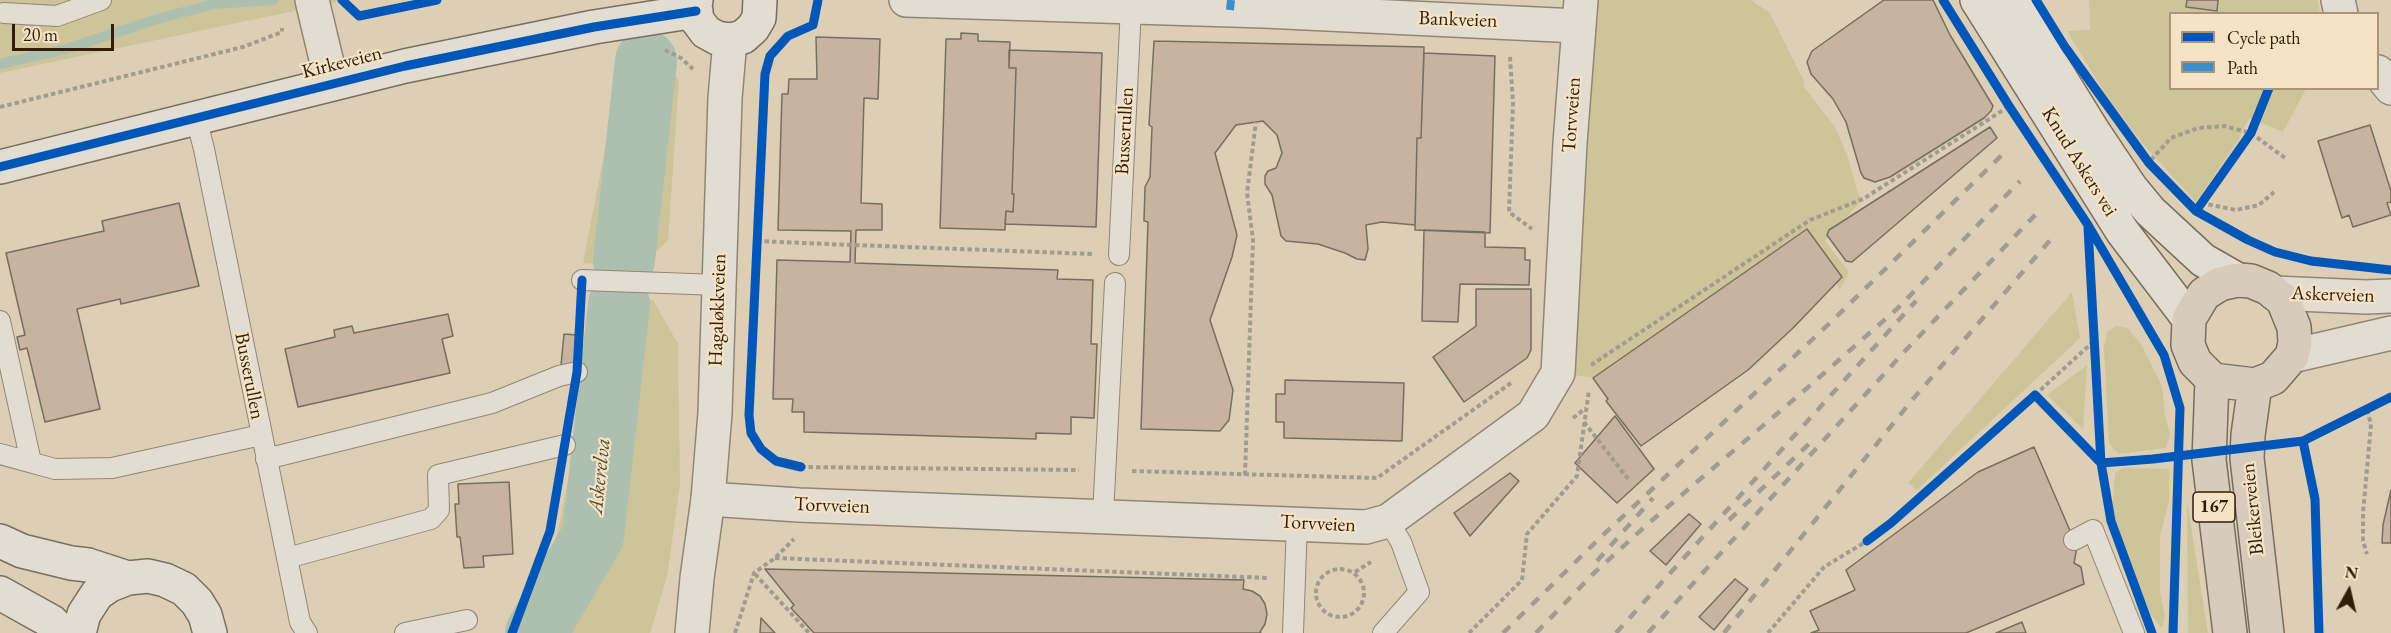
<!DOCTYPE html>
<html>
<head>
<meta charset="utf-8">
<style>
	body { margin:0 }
	#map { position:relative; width:2391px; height:633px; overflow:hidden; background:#ddcfb6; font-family:"EB Garamond",serif }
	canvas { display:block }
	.legend { position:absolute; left:2169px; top:12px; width:210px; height:78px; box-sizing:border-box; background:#f4e3c4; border:2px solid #a7947a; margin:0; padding:8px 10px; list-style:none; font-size:18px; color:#331d0a }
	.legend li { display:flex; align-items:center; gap:12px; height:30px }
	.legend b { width:30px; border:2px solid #a7947a }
	.north { position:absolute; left:2319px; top:561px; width:60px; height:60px; -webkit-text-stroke:4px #f4e3c4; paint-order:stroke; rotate:8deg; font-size:16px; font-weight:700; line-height:24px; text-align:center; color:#331d0a }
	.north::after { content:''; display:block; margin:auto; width:21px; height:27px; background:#331d0a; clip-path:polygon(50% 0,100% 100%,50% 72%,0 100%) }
	.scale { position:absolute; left:12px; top:24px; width:102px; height:27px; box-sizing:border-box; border:3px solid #331d0a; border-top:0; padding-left:8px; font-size:18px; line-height:21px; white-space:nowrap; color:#331d0a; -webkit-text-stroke:4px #f4e3c4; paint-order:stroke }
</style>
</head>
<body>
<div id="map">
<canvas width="2391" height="633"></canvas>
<ul class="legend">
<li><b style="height:8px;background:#0057b8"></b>Cycle path</li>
<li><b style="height:8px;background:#3d8dc6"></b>Path</li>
</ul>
<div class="north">N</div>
<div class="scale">20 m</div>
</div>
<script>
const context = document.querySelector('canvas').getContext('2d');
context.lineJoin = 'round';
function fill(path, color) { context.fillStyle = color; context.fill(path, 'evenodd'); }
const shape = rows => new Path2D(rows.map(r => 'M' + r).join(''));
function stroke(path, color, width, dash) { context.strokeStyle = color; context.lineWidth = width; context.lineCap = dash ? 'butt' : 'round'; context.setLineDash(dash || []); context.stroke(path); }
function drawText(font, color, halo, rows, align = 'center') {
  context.font = font + ' "EB Garamond",serif'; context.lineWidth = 4.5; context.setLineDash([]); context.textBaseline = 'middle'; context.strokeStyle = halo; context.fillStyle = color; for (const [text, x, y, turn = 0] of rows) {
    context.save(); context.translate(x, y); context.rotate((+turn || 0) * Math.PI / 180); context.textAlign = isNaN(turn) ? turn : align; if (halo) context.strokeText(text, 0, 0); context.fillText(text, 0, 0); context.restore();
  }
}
fill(shape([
	[0,0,346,0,0,73],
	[1581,0,1751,0,1770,13,1804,81,1804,87,1835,127,1848,157,1858,194,1863,199,1825,241,1849,272,1840,290,1803,232,1598,378,1558,373],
	[2089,0,2318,0,2320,13,2170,14,2170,88,2306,89,2283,132,2249,118,2237,142,2196,202,2143,144,2106,95,2067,31,2090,30],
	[646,61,668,65,679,81,668,240,640,267,583,263,621,66],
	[2072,292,2080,338,1917,490,1908,483],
	[590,294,653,300,678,344,680,484,667,577,650,633,520,633,558,531,579,424],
	[2116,326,2128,328,2142,346,2162,386,2165,416,2170,435,2166,448,2118,454,2109,443,2104,348,2107,332],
	[2087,365,2083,429,2047,395],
	[2123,468,2169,469,2169,501,2160,536,2160,591,2165,616,2162,628,2149,613,2111,521,2115,473],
	[2187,501,2208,633,2188,633]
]), '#cdc499');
stroke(shape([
	[0,64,66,49,154,20,214,4,273,0]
]), '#adbfae', 10);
stroke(shape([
	[624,260,646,61],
	[536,633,593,536,619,304]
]), '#adbfae', 62);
const building = shape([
	[1884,0,1933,0,1950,35,1993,106,1991,111,1984,118,1890,177,1875,182,1864,178,1861,173,1846,122,1833,99,1811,74,1807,62,1812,51,1884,0],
	[2187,0,2218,0,2217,11,2186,7,2187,0],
	[961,33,978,34,978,41,1010,42,1009,68,1016,68,1012,194,1014,194,1013,212,1006,211,1005,230,940,228,946,39,961,39,961,33],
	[816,37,880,39,878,99,864,98,861,203,882,204,882,230,856,230,855,263,1058,270,1057,279,1093,280,1091,344,1097,344,1094,418,1071,417,1071,434,1036,433,1036,439,804,432,804,412,792,412,793,399,773,399,777,260,850,262,851,231,778,230,782,94,788,94,789,79,817,79,816,37],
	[1154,41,1424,47,1421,138,1417,138,1415,225,1382,222,1366,225,1368,249,1365,260,1357,259,1345,253,1318,244,1286,241,1281,236,1272,195,1265,184,1265,176,1268,171,1276,168,1282,153,1277,135,1263,121,1236,125,1215,153,1237,235,1232,257,1210,320,1233,390,1229,420,1220,431,1141,429,1148,222,1144,221,1145,187,1150,177,1152,127,1149,125,1154,41],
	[1009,50,1102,53,1096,227,1005,224,1006,211,1013,212,1014,194,1012,194,1016,68,1009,68,1009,50],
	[1424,53,1495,56,1490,233,1415,230,1417,138,1421,138,1424,53],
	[2370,125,2391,191,2391,202,2387,203,2391,215,2353,227,2349,215,2342,218,2318,141,2370,125],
	[1990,127,1997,138,1852,262,1846,261,1827,235,1829,230,1990,127],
	[179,203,199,286,121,304,120,299,77,309,100,409,45,422,27,348,20,350,17,337,25,335,6,253,104,231,102,221,179,203],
	[1807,229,1842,277,1793,328,1748,370,1641,446,1606,401,1608,399,1593,378,1807,229],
	[1424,230,1485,232,1485,247,1525,248,1525,260,1530,260,1529,285,1460,284,1458,322,1422,321,1424,230],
	[1476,289,1531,289,1531,350,1527,358,1464,402,1433,357,1476,326,1476,289],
	[448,314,453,336,442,339,450,373,298,407,285,349,335,337,334,330,352,326,354,333,448,314],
	[564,334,577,335,575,366,561,365,564,334],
	[1285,380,1404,383,1402,441,1284,438,1284,422,1276,422,1276,394,1285,394,1285,380],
	[1615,416,1654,469,1617,503,1575,463,1615,416],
	[2034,447,2077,547,2074,563,2081,567,2084,584,1966,633,1811,633,1819,630,1810,611,1855,590,1846,570,1978,472,2034,447],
	[1510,473,1519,481,1470,536,1454,513,1510,473],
	[509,482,513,554,483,556,484,567,464,568,460,537,457,537,455,504,459,504,458,484,509,482],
	[2391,490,2391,543,2382,543,2383,525,2391,490],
	[1689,514,1701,524,1666,565,1650,551,1689,514],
	[765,569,1244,580,1243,589,1252,591,1260,596,1265,604,1267,614,1265,624,1260,632,1261,633,814,633,791,608,794,605,765,569],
	[1735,579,1748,589,1714,630,1699,617,1735,579],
	[761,618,775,633,760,633,761,618],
	[2022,622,2026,633,1996,633,2022,622]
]);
fill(building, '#c6b3a0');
stroke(building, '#786e5f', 1.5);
const service = shape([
	[4,13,57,16,101,0],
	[196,118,204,149,300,622,307,633],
	[1119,255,1131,7],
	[582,280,719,285],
	[0,321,31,462],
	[0,454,55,469,112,468,261,435],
	[266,459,492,403,559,376,577,372],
	[1103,515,1115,283],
	[2074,540,2093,530,2134,633],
	[287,558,431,519,439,510,438,475,565,445],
	[405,633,467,620],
	[1293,633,1297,523],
	[1383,633,1419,592,1401,542,1388,521]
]);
const minor = shape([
	[312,0,332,84],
	[906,0,1264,11,1578,26],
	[2338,0,2341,14],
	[2378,72,2391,88],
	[2274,293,2366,297,2391,296],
	[2292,356,2391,333],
	[708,499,799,505,1366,527,1388,521,1533,415,1558,373,1570,143,1581,0]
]);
const tertiary = shape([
	[692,633,697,578,708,499,715,413,725,98,730,40]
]);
const secondary = shape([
	[696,0,695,6,697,20,706,32,717,38,730,40,743,37,753,28,759,18,760,0],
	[1977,0,2122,231,2189,319],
	[2012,0,2093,131,2131,188,2150,211,2203,260,2238,280],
	[0,167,405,66,594,27,696,11],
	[0,541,22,551,71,563,88,565,128,578],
	[0,593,52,622,62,633],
	[79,633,84,614,97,594,110,585,128,578,148,576,165,580,184,589,197,602,205,615,210,633]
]);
const primary = shape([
	[2238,280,2251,281,2268,288,2283,300,2294,327,2295,343,2292,356,2273,378,2255,385,2213,380,2195,362,2188,345,2189,319,2204,294,2220,284,2238,280],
	[2212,380,2209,460,2230,633],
	[2255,385,2248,435,2247,458,2267,633]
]);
stroke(service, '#918676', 22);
stroke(minor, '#918676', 36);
stroke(tertiary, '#918676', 36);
stroke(secondary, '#786e5f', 36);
stroke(primary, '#786e5f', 36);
stroke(shape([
	[350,8,359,16,437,0],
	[665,50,681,58,693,69],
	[1510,57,1513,103,1509,212,1532,229],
	[0,107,243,47,282,32,282,28],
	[2151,160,2171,138,2198,128,2224,126,2251,133,2285,158],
	[2201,203,2236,210,2259,205,2274,192],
	[757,241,851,245],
	[855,245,1092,254],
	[1591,365,1810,220,1863,199,2005,109],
	[2035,395,2094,341],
	[2367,410,2371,424,2363,513,2363,541,2367,554],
	[1573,418,1586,408],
	[1584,422,1629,480],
	[801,467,1079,470],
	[1132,471,1377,478,1511,383],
	[1245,475,1253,240,1247,193,1256,122],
	[775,558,1269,578],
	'1316 593a24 24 0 1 1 48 0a24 24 0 1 1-48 0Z',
	[1355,572,1371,562],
	[755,574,809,633],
	[735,633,754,573,775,558,794,539],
	[1469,633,1522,580,1527,534,1577,476,1589,390],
	[1768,633,1824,567,1867,541]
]), '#a29b90', 4, [4.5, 3]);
stroke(service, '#e3dcd0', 20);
stroke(minor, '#e3dcd0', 33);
stroke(tertiary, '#e3dcd0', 33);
stroke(secondary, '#e3dcd0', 33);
stroke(primary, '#d7ccbb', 33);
stroke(shape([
	[1729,520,1810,443],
	[1597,561,1653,498],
	[1503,633,1602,536,1831,322,2003,154],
	[1536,633,1593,574,1650,522,1806,389,1898,308,2020,181],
	[1616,633,1916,301],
	[1648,633,1905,351,2038,212],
	[1724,633,1913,399,2052,238]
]), '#a29b90', 4.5, [10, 10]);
stroke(shape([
	[1230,10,1231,0]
]), '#3d8dc6', 8, [15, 8]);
stroke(shape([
	[342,0,359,16,437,0],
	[1943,0,2009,106,2088,225,2164,355,2180,408,2173,633],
	[2036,0,2065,47,2149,163,2196,211,2248,240,2275,252,2311,261,2391,270],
	[0,167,405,66,594,27,696,11],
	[2196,211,2251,133,2269,88],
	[2088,228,2101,463,2111,521,2152,633],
	[2303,441,2315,499,2319,633],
	[801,467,776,461,761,449,751,433,749,415,765,74,770,56,788,36,813,25,818,0],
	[1867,541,1891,523,2035,395,2101,463,2153,459,2303,441,2391,397],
	[512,633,550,531,577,372,582,280]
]), '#0057b8', 9);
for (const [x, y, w] of [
	[2214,507,42]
]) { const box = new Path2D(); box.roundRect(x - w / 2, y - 15, w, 30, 4.5); context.fillStyle = '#f4e3c4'; context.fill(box); stroke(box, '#331d0a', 1.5); }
drawText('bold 18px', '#331d0a', null, [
	["167",2214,507]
]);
drawText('20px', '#331d0a', '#f4e3c4', [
	["Bankveien",1458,20,2],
	["Kirkeveien",342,63,-14],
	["Torvveien",1572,115,-86],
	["Busserullen",1125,131,-87],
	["Knud Askers vei",2079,162,58],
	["Askerveien",2333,295,2],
	["Hagaløkkveien",718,310,-88],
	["Busserullen",249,376,79],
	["Torvveien",832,506,2],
	["Bleikerveien",2253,509,-96],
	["Torvveien",1318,524,3]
]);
drawText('italic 21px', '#524c3a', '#f4e3c4', [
	["Askerelva",600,476,-84]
]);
</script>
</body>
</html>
